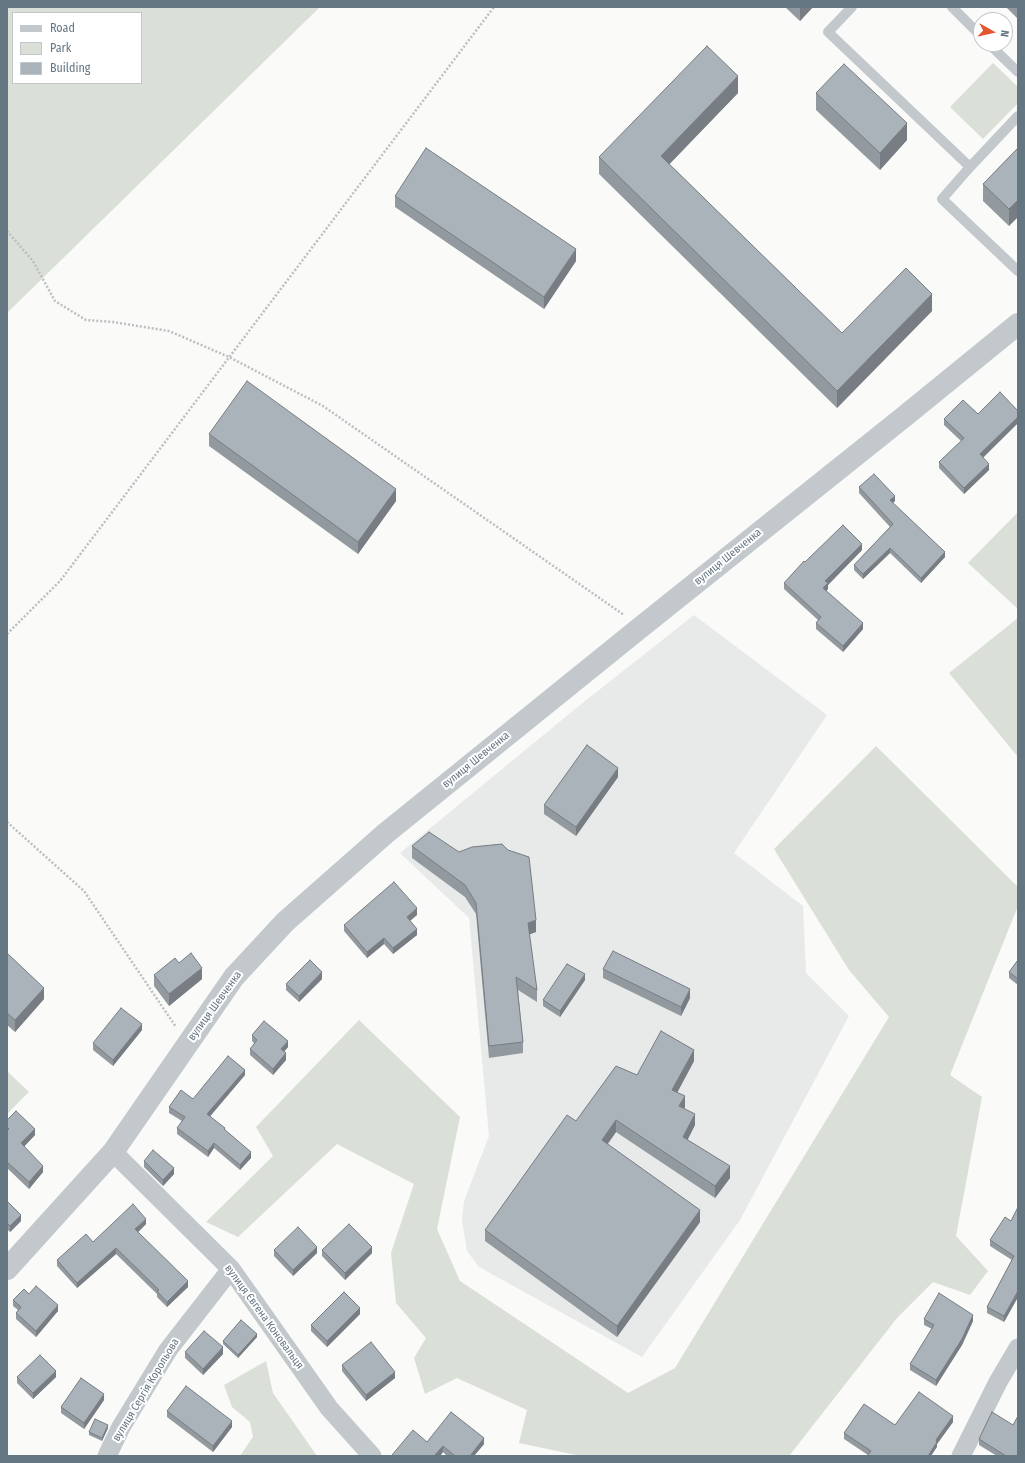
<!DOCTYPE html>
<html>
<head>
<meta charset="utf-8">
<style>
	body { margin:0 }
	#map { position:relative; width:1025px; height:1463px; overflow:hidden; background:#fafaf8; font-family:"Fira Sans Condensed",sans-serif }
	canvas { display:block }
	.frame { position:absolute; inset:0; border:8px solid #657683; pointer-events:none }
	.legend { position:absolute; left:12px; top:12px; width:130px; height:72px; box-sizing:border-box; background:#fff; border:1px solid #c1c8cd; margin:0; padding:5px 7px; list-style:none; font-size:12px; color:#657683 }
	.legend li { display:flex; align-items:center; gap:8px; height:20px }
	.legend b { width:20px; border:1px solid #c1c8cd }
	.north { position:absolute; left:973px; top:12px; width:40px; height:40px; box-sizing:border-box; background:#fff; border:1px solid #c1c8cd; border-radius:50%; rotate:98deg; font-size:11px; font-weight:700; line-height:16px; text-align:center; color:#657683 }
	.north::after { content:''; display:block; margin:auto; width:14px; height:18px; background:#e4572e; clip-path:polygon(50% 0,100% 100%,50% 72%,0 100%) }
</style>
</head>
<body>
<div id="map">
<canvas width="1025" height="1463"></canvas>
<div class="frame"></div>
<ul class="legend">
<li><b style="height:5px;background:#c3c8cc"></b>Road</li>
<li><b style="height:11px;background:#dadfd7"></b>Park</li>
<li><b style="height:11px;background:#aab3b9"></b>Building</li>
</ul>
<div class="north">N</div>
</div>
<script>
const context = document.querySelector('canvas').getContext('2d');
context.lineJoin = 'round';
function fill(path, color) { context.fillStyle = color; context.fill(path, 'evenodd'); }
const shape = rows => new Path2D(rows.map(r => 'M' + r).join(''));
function stroke(path, color, width, dash) { context.strokeStyle = color; context.lineWidth = width; context.lineCap = dash ? 'butt' : 'round'; context.setLineDash(dash || []); context.stroke(path); }
function drawText(font, color, halo, rows, align = 'center') {
  context.font = font + ' "Fira Sans Condensed",sans-serif'; context.lineWidth = 4; context.setLineDash([]); context.textBaseline = 'middle'; context.strokeStyle = halo; context.fillStyle = color; for (const [text, x, y, turn = 0] of rows) {
    context.save(); context.translate(x, y); context.rotate((+turn || 0) * Math.PI / 180); context.textAlign = isNaN(turn) ? turn : align; if (halo) context.strokeText(text, 0, 0); context.fillText(text, 0, 0); context.restore();
  }
}
fill(shape([
	[694,615,827,715,734,853,803,906,806,973,849,1016,740,1220,642,1357,479,1267,467,1251,462,1220,464,1201,489,1136,469,918,400,853,580,705]
]), '#e8e9e9');
fill(shape([
	[7,7,320,7,7,313],
	[13,13,141,13,141,83,13,83],
	[993,63,1018,87,1018,103,983,139,950,107],
	[1018,512,1018,609,968,563],
	[1018,618,1018,757,949,673],
	[876,746,1018,887,1018,906,950,1075,982,1097,956,1236,988,1271,970,1295,933,1282,897,1318,789,1456,581,1456,519,1443,527,1410,457,1378,425,1394,414,1358,426,1338,396,1303,391,1253,414,1184,337,1144,238,1237,206,1222,273,1156,256,1127,359,1020,460,1117,437,1229,460,1281,628,1393,675,1368,889,1017,849,970,774,849],
	[7,1071,29,1092,7,1114],
	[266,1361,273,1393,317,1456,240,1456,253,1437,250,1422,232,1407,224,1385]
]), '#dadfd7');
stroke(shape([
	[7,231,33,261,55,301,86,320,113,322,169,331,229,357,323,406,624,615],
	[7,634,60,581,494,7],
	[7,822,84,891,176,1027]
]), '#bbbfc2', 2.5, [2, 2]);
stroke(shape([
	[852,7,828,32,970,167],
	[952,7,981,36],
	[989,44,1018,72],
	[1018,116,970,167,942,199,1018,271]
]), '#c3c8cc', 10);
stroke(shape([
	[113,1152,231,1269,329,1408,372,1456],
	[107,1456,121,1427,168,1350,231,1269],
	[961,1456,998,1382,1018,1348]
]), '#c3c8cc', 19);
stroke(shape([
	[7,1269,113,1152,234,977,285,922,386,833,641,627,905,416,1018,324]
]), '#c3c8cc', 22);
fill(shape([
	[785,7,813,7,800,21],
	[1006,7,1018,7,1018,19],
	[738,93,669,164,842,333,932,311,837,408,599,174,599,157],
	[816,93,907,140,880,170,816,110],
	[1018,148,1009,226,983,201,983,184],
	[395,196,576,261,544,309,395,207],
	[978,414,1018,423,983,458,989,470,964,494,939,468,939,462,961,441,944,425,944,419],
	[209,434,396,501,358,554,209,446],
	[859,487,895,501,893,503,945,557,921,583,890,553,863,579,854,570,854,565,890,527,859,493],
	[862,550,828,585,828,589,826,591,863,629,843,652,816,629,816,623,818,620,784,589,784,583,805,562],
	[618,777,576,836,544,814,544,805],
	[412,846,536,932,529,934,537,990,537,1002,518,990,523,1042,523,1053,489,1058,476,914,465,897,412,858],
	[417,915,410,921,417,935,393,954,384,944,367,958,344,931,344,925],
	[7,953,44,999,15,1032,7,1025],
	[1018,960,1018,985,1009,978,1009,972],
	[179,963,202,979,169,1006,154,986,154,975],
	[603,969,690,998,681,1016,603,978],
	[322,979,299,1002,286,990,286,984],
	[585,980,560,1017,543,1006,543,1000],
	[142,1030,113,1066,93,1050,93,1043],
	[252,1035,288,1047,284,1052,286,1060,273,1075,250,1055,250,1049,255,1044,252,1041],
	[694,1061,677,1093,685,1107,684,1109,695,1125,687,1140,730,1178,715,1198,616,1132,608,1144,700,1222,617,1337,485,1241,485,1230,637,1075],
	[245,1075,210,1116,225,1130,251,1158,240,1170,214,1148,208,1157,177,1134,177,1128,182,1121,169,1113,169,1107,193,1099],
	[7,1120,35,1135,24,1146,43,1172,29,1189,7,1168],
	[144,1161,174,1174,163,1186,144,1167],
	[7,1201,21,1221,10,1232,7,1229],
	[1018,1207,1018,1297,1004,1322,987,1313,987,1307,1012,1260,990,1246,990,1240,1011,1221],
	[146,1224,138,1232,188,1287,167,1307,157,1297,157,1294,116,1254,77,1288,57,1266,57,1260,93,1242],
	[274,1250,317,1253,293,1276,274,1256],
	[322,1250,372,1253,345,1280,322,1256],
	[13,1300,58,1311,36,1337,16,1319,16,1313,18,1310,13,1306],
	[360,1314,327,1347,311,1331,311,1325],
	[924,1319,973,1321,962,1345,936,1386,910,1370,910,1364,932,1329,924,1325],
	[257,1337,238,1358,223,1344,223,1341],
	[185,1352,223,1354,203,1375,185,1358],
	[342,1365,395,1378,366,1401,342,1371],
	[17,1377,56,1377,33,1399,17,1383],
	[104,1400,84,1429,61,1413,61,1407],
	[167,1411,232,1427,213,1452,167,1417],
	[953,1422,937,1444,937,1447,868,1455,844,1439,844,1433,895,1425],
	[1013,1425,1018,1456,997,1456,979,1445,979,1439],
	[108,1428,102,1441,89,1435,89,1432],
	[427,1442,484,1444,474,1456,447,1456,443,1452,440,1456,392,1456,392,1455]
]), '#929a9f');
fill(shape([
	[800,7,813,7,800,21],
	[738,76,738,93,661,173,661,156],
	[907,123,907,140,880,170,880,153],
	[1018,200,1018,217,1009,226,1009,209],
	[576,249,576,261,544,309,544,297],
	[932,294,932,311,837,408,837,391],
	[1018,417,1018,423,980,460,980,454],
	[989,464,989,470,964,494,964,488],
	[396,489,396,501,358,554,358,542],
	[895,496,895,501,890,505,890,500],
	[862,544,862,550,828,585,828,589,823,595,823,588,825,581],
	[890,548,890,553,863,579,863,574],
	[945,552,945,557,921,583,921,578],
	[863,623,863,629,843,652,843,646],
	[618,768,618,777,576,836,576,827],
	[417,908,417,915,407,923,407,917],
	[536,920,536,932,528,935,528,923],
	[417,929,417,935,393,954,393,948],
	[384,938,384,944,367,958,367,952],
	[202,968,202,979,169,1006,169,994],
	[322,972,322,979,299,1002,299,996],
	[585,974,585,980,560,1017,560,1011],
	[44,988,44,999,15,1032,15,1020],
	[690,989,690,998,681,1016,681,1007],
	[142,1024,142,1030,113,1066,113,1060],
	[288,1041,288,1047,281,1055,281,1049],
	[694,1050,694,1061,672,1102,672,1090],
	[286,1053,286,1060,273,1075,273,1069],
	[245,1070,245,1075,207,1120,207,1114],
	[685,1096,685,1107,679,1118,679,1106],
	[695,1114,695,1125,683,1149,683,1137],
	[616,1120,616,1132,602,1151,602,1140],
	[35,1129,35,1135,21,1150,21,1143],
	[214,1143,214,1148,208,1157,208,1151],
	[251,1152,251,1158,240,1170,240,1165],
	[43,1166,43,1172,29,1189,29,1182],
	[730,1166,730,1178,715,1198,715,1186],
	[174,1168,174,1174,163,1186,163,1180],
	[700,1210,700,1222,617,1337,617,1326],
	[21,1215,21,1221,10,1232,10,1226],
	[146,1219,146,1224,135,1235,135,1229],
	[317,1247,317,1253,293,1276,293,1270],
	[372,1247,372,1253,345,1280,345,1273],
	[116,1248,116,1254,77,1288,77,1283],
	[188,1281,188,1287,167,1307,167,1302],
	[1018,1291,1018,1297,1004,1322,1004,1316],
	[58,1305,58,1311,36,1337,36,1331],
	[360,1308,360,1314,327,1347,327,1341],
	[973,1315,973,1321,962,1345,936,1386,936,1380],
	[257,1334,257,1337,238,1358,238,1355],
	[223,1347,223,1354,203,1375,203,1369],
	[56,1371,56,1377,33,1399,33,1393],
	[395,1372,395,1378,366,1401,366,1395],
	[104,1394,104,1400,84,1429,84,1423],
	[953,1416,953,1422,937,1444,937,1447,931,1456,928,1456,936,1440],
	[232,1421,232,1427,213,1452,213,1446],
	[108,1425,108,1428,102,1441,102,1438],
	[484,1438,484,1444,474,1456,470,1456],
	[443,1446,443,1452,440,1456,434,1456]
]), '#777d82');
const building = shape([
	[707,46,738,76,661,156,842,333,906,268,932,294,837,391,599,157,707,46],
	[844,64,907,123,880,153,816,93,844,64],
	[426,148,576,249,544,297,395,196,426,148],
	[1018,148,1018,200,1009,209,983,184,1018,148],
	[247,381,396,489,358,542,209,434,247,381],
	[1000,392,1018,411,1018,417,980,454,989,464,964,488,939,462,964,438,944,419,963,400,978,414,1000,392],
	[874,474,895,496,890,500,945,552,921,578,890,548,863,574,854,565,893,524,859,487,874,474],
	[843,525,862,544,825,581,828,583,823,588,863,623,843,646,816,623,821,617,784,583,804,561,805,562,843,525],
	[587,745,618,768,576,827,544,805,587,745],
	[429,832,459,852,472,847,502,844,508,850,529,857,536,920,528,923,537,990,516,977,523,1042,489,1046,476,903,465,885,412,846,429,832],
	[394,882,417,908,407,917,417,929,393,948,384,938,367,952,344,925,394,882],
	[613,951,690,989,681,1007,603,969,613,951],
	[7,953,44,988,15,1020,7,1013,7,953],
	[191,953,202,968,169,994,154,975,175,958,179,963,191,953],
	[310,960,322,972,299,996,286,984,310,960],
	[1018,960,1018,979,1009,972,1018,960],
	[567,964,585,974,560,1011,543,1000,567,964],
	[121,1008,142,1024,113,1060,93,1043,121,1008],
	[264,1021,288,1041,281,1049,286,1053,273,1069,250,1049,257,1040,252,1035,264,1021],
	[661,1031,694,1050,672,1090,685,1096,679,1106,695,1114,683,1137,730,1166,715,1186,616,1120,602,1140,700,1210,617,1326,485,1230,567,1115,576,1121,616,1066,637,1075,661,1031],
	[228,1056,245,1070,207,1114,225,1128,224,1129,251,1152,240,1165,214,1143,208,1151,177,1128,185,1117,169,1107,181,1090,193,1099,228,1056],
	[16,1111,35,1129,21,1143,43,1166,29,1182,7,1162,7,1130,9,1129,7,1127,7,1120,16,1111],
	[153,1150,174,1168,163,1180,144,1161,153,1150],
	[7,1201,21,1215,10,1226,7,1223,7,1201],
	[133,1204,146,1219,135,1229,188,1281,167,1302,157,1291,159,1290,116,1248,77,1283,57,1260,86,1234,93,1242,133,1204],
	[1018,1207,1018,1291,1004,1316,987,1307,1014,1256,990,1240,1005,1217,1011,1221,1018,1207],
	[349,1224,372,1247,345,1273,322,1250,349,1224],
	[298,1227,317,1247,293,1270,274,1250,298,1227],
	[36,1286,58,1305,36,1331,16,1313,21,1307,13,1300,24,1289,29,1294,36,1286],
	[344,1292,360,1308,327,1341,311,1325,344,1292],
	[939,1293,973,1315,962,1339,936,1380,910,1364,934,1325,924,1319,939,1293],
	[241,1320,257,1334,238,1355,223,1341,241,1320],
	[204,1331,223,1347,203,1369,185,1352,204,1331],
	[371,1342,395,1372,366,1395,342,1365,371,1342],
	[40,1355,56,1371,33,1393,17,1377,40,1355],
	[81,1378,104,1394,84,1423,61,1407,81,1378],
	[186,1386,232,1421,213,1446,167,1411,186,1386],
	[919,1392,953,1416,936,1440,937,1442,928,1456,867,1456,871,1451,844,1433,864,1404,895,1425,919,1392],
	[451,1412,484,1438,470,1456,455,1456,443,1446,434,1456,393,1456,392,1455,413,1430,427,1442,451,1412],
	[992,1412,1013,1425,1018,1416,1018,1456,1006,1456,979,1439,992,1412],
	[95,1419,108,1425,102,1438,89,1432,95,1419]
]);
fill(building, '#aab3b9');
stroke(building, '#777d82', 1);
drawText('11px', '#657683', '#fff', [
	["вулиця Шевченка",728,557,-39],
	["вулиця Шевченка",476,760,-39],
	["вулиця Шевченка",215,1006,-54],
	["вулиця Євгена Коновальця",264,1317,54],
	["вулиця Сергія Корольова",146,1390,-59]
]);
</script>
</body>
</html>
